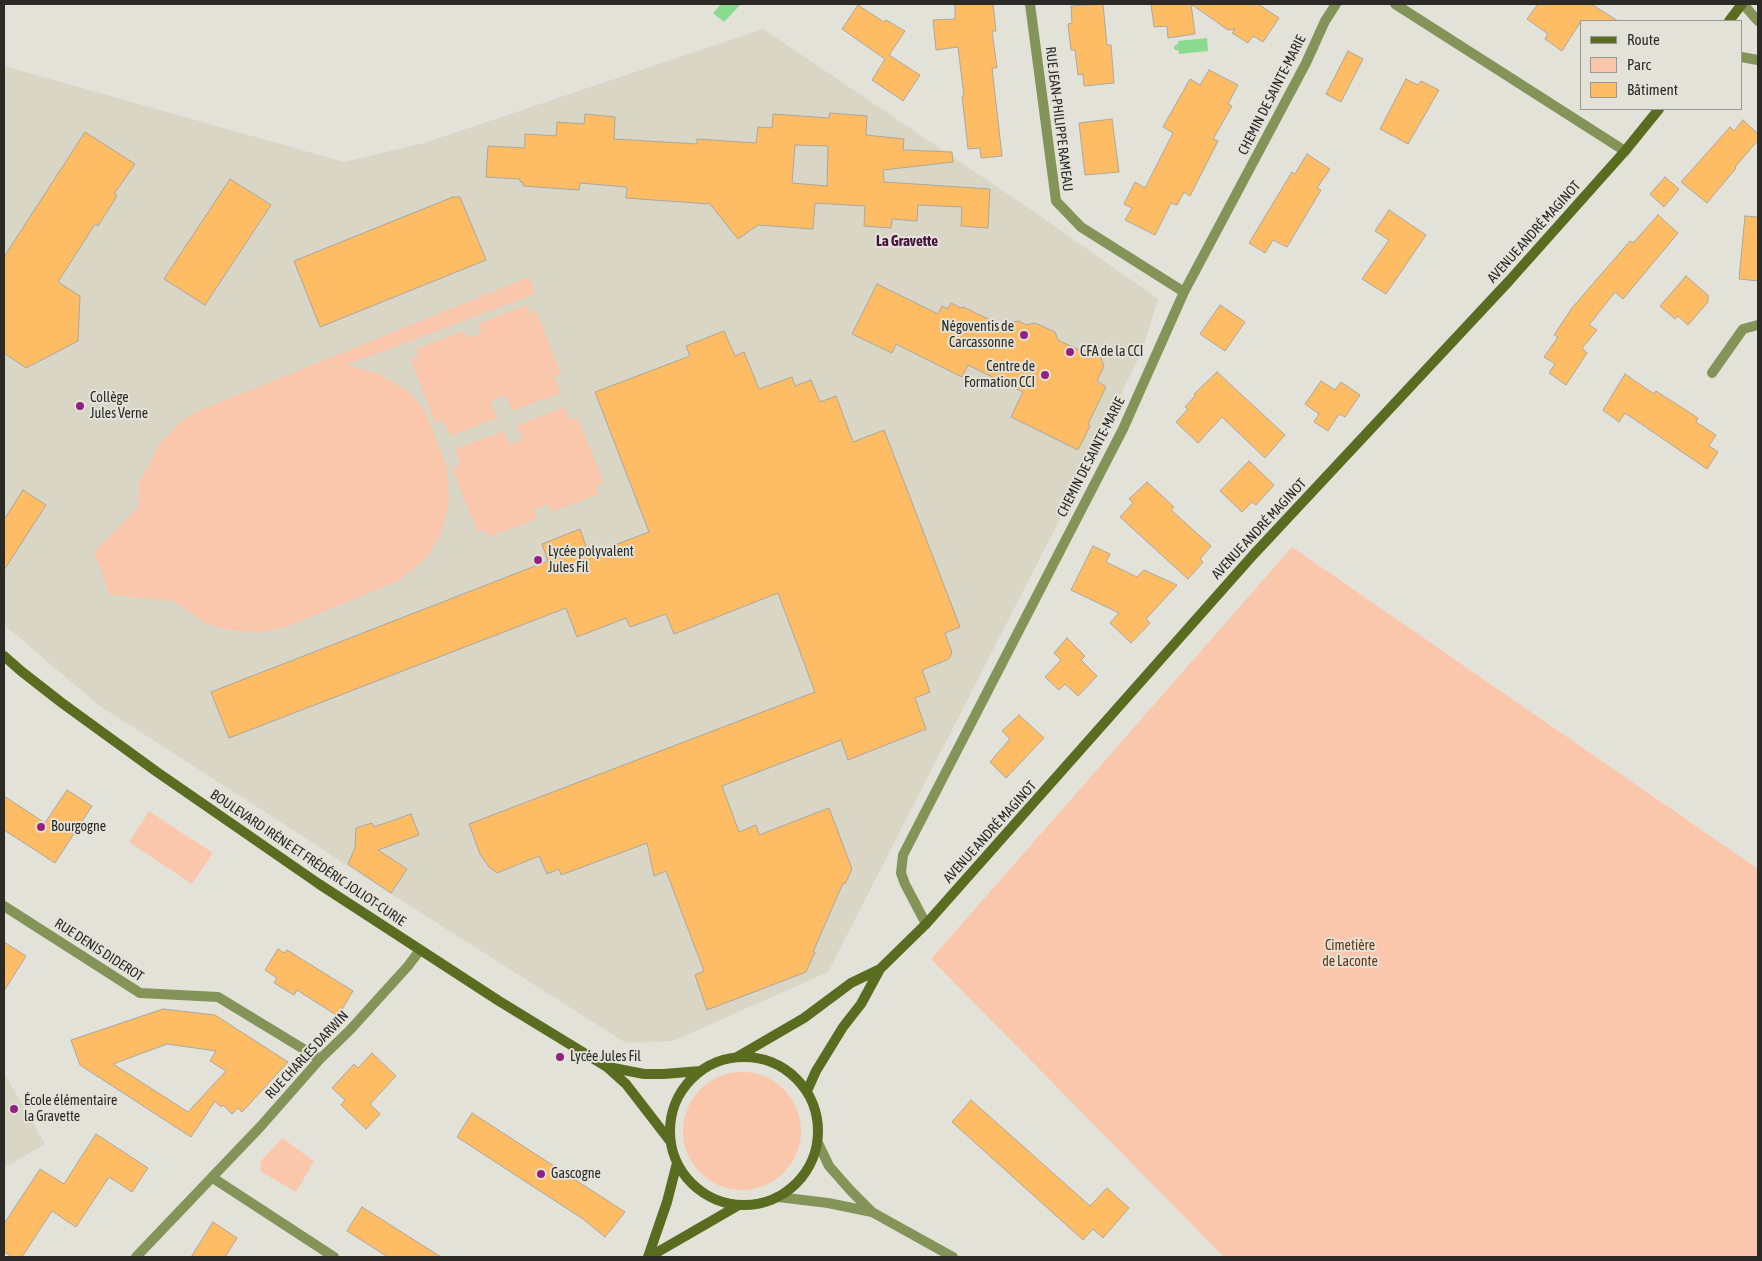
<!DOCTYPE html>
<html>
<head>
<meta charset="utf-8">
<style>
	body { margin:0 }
	#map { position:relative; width:1762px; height:1261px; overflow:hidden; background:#e3e2d9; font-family:"Asap Condensed",sans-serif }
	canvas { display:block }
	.frame { position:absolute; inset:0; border:5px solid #2b2a27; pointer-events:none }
	.legend { position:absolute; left:1580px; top:20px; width:162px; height:90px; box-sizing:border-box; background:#e3e2d9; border:1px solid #999892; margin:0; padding:6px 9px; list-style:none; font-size:15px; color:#2b2a27 }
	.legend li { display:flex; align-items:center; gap:10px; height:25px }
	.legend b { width:25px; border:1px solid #999892 }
</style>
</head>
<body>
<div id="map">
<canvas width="1762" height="1261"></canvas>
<div class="frame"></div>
<ul class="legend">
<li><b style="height:6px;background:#5a6c20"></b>Route</li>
<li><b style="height:14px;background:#fac6ac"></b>Parc</li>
<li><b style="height:14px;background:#febd64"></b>Bâtiment</li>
</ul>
</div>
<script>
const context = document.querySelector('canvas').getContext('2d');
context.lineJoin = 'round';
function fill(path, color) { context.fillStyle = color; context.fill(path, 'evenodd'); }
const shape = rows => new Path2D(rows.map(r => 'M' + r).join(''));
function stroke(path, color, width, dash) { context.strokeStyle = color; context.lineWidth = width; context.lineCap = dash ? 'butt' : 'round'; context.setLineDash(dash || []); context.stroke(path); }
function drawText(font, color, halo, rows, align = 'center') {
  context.font = font + ' "Asap Condensed",sans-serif'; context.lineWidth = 4; context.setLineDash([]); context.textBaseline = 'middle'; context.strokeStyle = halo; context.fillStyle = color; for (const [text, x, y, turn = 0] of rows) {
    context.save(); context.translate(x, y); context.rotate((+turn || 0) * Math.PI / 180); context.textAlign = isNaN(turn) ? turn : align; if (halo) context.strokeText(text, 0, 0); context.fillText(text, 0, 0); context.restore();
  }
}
fill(shape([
	[763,29,1033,211,1158,299,1142,351,1059,521,828,972,673,1041,626,1043,347,866,310,841,100,706,4,625,4,66,344,162,424,143],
	[4,1073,45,1144,4,1168]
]), '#d9d6c6');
fill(shape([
	[529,277,535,294,346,365,377,373,409,392,425,411,447,468,449,503,441,533,427,557,398,581,288,626,257,633,231,630,206,624,174,601,110,595,94,552,138,507,139,483,160,443,180,422,198,411],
	[527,305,530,313,536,311,561,374,554,376,561,393,512,411,506,395,491,401,497,418,450,436,443,420,435,423,411,360,419,357,416,349,464,331,467,338,481,333,478,324],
	[565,407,570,420,577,417,604,482,596,485,599,494,551,512,548,504,534,510,537,519,488,537,485,529,478,532,452,468,461,464,455,449,504,431,509,445,523,439,517,425],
	[1292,547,1758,869,1758,1257,1224,1257,931,959],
	[149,811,213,853,192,884,129,842],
	'683 1131a59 59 0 1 1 118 0a59 59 0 1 1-118 0Z',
	[282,1138,314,1161,296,1192,260,1171,261,1161]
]), '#fac6ac');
fill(shape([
	[721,4,741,4,724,22,713,13],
	[1207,38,1208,51,1179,54,1179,51,1174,49,1174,46,1178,44,1178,41]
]), '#8ada90');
const building = shape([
	[955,4,993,4,996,31,992,31,997,68,992,68,1002,156,981,158,980,148,968,149,962,96,964,96,958,47,936,50,933,20,955,19,955,4],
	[1103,4,1107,45,1111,45,1114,83,1084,86,1083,74,1078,75,1075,50,1071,50,1068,24,1072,23,1071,6,1103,4],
	[1151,4,1258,4,1279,18,1263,42,1253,36,1248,43,1232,33,1235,29,1228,30,1191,4,1195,34,1168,38,1167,26,1154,27,1151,4],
	[1538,4,1591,4,1618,21,1581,21,1562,51,1545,39,1548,34,1527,19,1538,4],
	[858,5,884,22,886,20,905,31,889,55,920,75,903,101,872,80,885,59,842,29,858,5],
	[1348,51,1363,59,1341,102,1326,94,1348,51],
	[1209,70,1238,85,1228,104,1232,106,1213,139,1218,141,1190,196,1184,192,1177,205,1171,203,1155,235,1125,220,1132,208,1124,204,1135,182,1145,188,1173,133,1163,127,1190,79,1200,85,1209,70],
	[1406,79,1418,85,1421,81,1439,90,1408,144,1380,129,1406,79],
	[830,113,867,116,866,135,904,139,903,150,952,152,953,162,883,170,884,182,990,189,988,228,961,226,962,207,918,205,917,221,892,219,891,228,864,226,865,206,815,203,813,229,758,225,738,239,710,204,626,198,627,187,580,183,579,190,523,186,523,182,520,182,520,179,486,177,488,146,525,148,525,134,556,136,557,122,584,124,585,114,615,117,614,139,697,144,697,139,756,143,758,127,772,128,773,114,829,118,830,113],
	[795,145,828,146,827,186,792,183,795,145],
	[1112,119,1119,172,1085,175,1079,123,1112,119],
	[1743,120,1758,134,1758,140,1735,167,1736,168,1707,203,1681,182,1730,127,1734,131,1743,120],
	[85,132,135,164,114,194,117,196,98,226,95,224,58,282,80,296,78,341,26,368,4,353,4,257,85,132],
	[1307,154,1330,169,1317,188,1321,190,1287,247,1273,240,1265,253,1249,243,1292,172,1295,174,1307,154],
	[1665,177,1679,189,1664,207,1650,194,1665,177],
	[230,179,271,205,205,305,164,279,230,179],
	[453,197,460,197,486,260,320,327,294,261,453,197],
	[1389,210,1426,235,1386,294,1362,279,1389,240,1375,231,1389,210],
	[1658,215,1678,233,1623,299,1615,292,1589,325,1597,330,1582,348,1587,353,1566,385,1549,373,1555,364,1544,357,1558,337,1554,335,1572,308,1630,241,1633,243,1658,215],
	[1745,216,1758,217,1758,281,1739,279,1745,216],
	[1686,276,1708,295,1708,302,1688,325,1678,316,1675,319,1660,306,1686,276],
	[877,284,938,314,942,306,948,309,951,303,961,308,963,307,999,324,1019,321,1026,325,1035,323,1055,332,1058,340,1081,351,1087,351,1101,358,1104,366,1097,381,1106,387,1088,424,1090,426,1078,450,1011,417,1023,392,968,365,962,377,896,344,892,353,852,334,877,284],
	[1220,305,1245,322,1225,351,1200,334,1220,305],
	[724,331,735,356,744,352,759,389,792,377,795,386,811,380,820,402,836,396,853,442,884,430,960,627,945,633,952,653,949,659,922,670,930,692,915,698,926,729,848,760,841,740,722,786,739,832,756,825,759,835,829,808,852,869,845,884,843,883,813,952,815,952,806,972,707,1010,695,975,704,971,666,871,654,876,647,843,561,875,559,869,547,874,539,856,497,873,489,867,480,854,469,824,815,692,778,593,674,634,666,614,630,627,626,618,577,637,566,608,229,738,211,692,548,561,542,544,580,529,589,555,649,532,595,392,690,356,686,346,724,331],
	[1217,372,1285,435,1265,458,1222,417,1198,443,1176,422,1188,409,1185,407,1195,396,1194,394,1217,372],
	[1625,374,1654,394,1656,391,1698,418,1696,422,1716,435,1709,446,1718,452,1707,469,1625,413,1619,422,1603,410,1625,374],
	[1321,381,1335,390,1341,382,1360,395,1345,417,1339,414,1328,431,1314,422,1319,414,1305,404,1321,381],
	[1249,461,1274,485,1256,505,1252,502,1242,512,1220,491,1249,461],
	[1147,482,1174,507,1171,510,1211,546,1200,559,1203,562,1188,579,1120,517,1133,503,1129,499,1147,482],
	[23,490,46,505,4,570,4,520,23,490],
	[1093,546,1110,554,1106,562,1137,577,1144,570,1177,585,1146,619,1150,623,1131,643,1110,623,1119,613,1071,590,1093,546],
	[1067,638,1085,656,1081,660,1097,676,1078,696,1065,684,1059,690,1045,677,1061,660,1054,653,1067,638],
	[1019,715,1044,738,1006,778,990,762,1010,739,1002,731,1019,715],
	[67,790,92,806,55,863,4,830,4,796,45,823,67,790],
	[411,814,419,835,378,850,407,869,391,893,348,864,355,848,356,828,372,823,374,827,411,814],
	[4,942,26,956,4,991,4,942],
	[278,949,284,953,287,950,353,991,338,1016,297,990,294,995,274,983,277,978,265,970,278,949],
	[163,1009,215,1015,288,1062,242,1112,238,1108,232,1114,223,1105,221,1107,215,1101,191,1137,80,1065,71,1040,163,1009],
	[167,1044,216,1051,210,1061,226,1071,188,1112,113,1064,167,1044],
	[372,1053,396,1076,370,1104,380,1114,366,1129,341,1105,345,1100,332,1088,354,1064,358,1068,372,1053],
	[971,1100,1090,1206,1107,1188,1129,1208,1103,1238,1093,1229,1083,1240,952,1122,971,1100],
	[472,1113,625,1212,605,1237,583,1219,457,1137,472,1113],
	[96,1134,148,1168,132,1192,109,1177,76,1227,52,1211,22,1257,13,1257,4,1252,4,1224,40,1169,64,1184,96,1134],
	[362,1207,441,1257,388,1257,347,1231,362,1207],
	[213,1222,237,1238,225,1257,191,1257,213,1222]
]);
fill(building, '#febd64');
stroke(building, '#aba69f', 1);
stroke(shape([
	[1030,4,1056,201,1081,227,1184,292],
	[1395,4,1625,151],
	[1743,4,1758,21],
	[1741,57,1758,60],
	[1712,373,1743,329,1758,325],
	[4,906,140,993,218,997,320,1059],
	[926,924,905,884,901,873,903,855,1123,429,1184,292,1306,63,1325,21,1336,4],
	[818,1143,829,1166,851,1191,872,1212,953,1257],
	[213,1178,334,1257],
	[778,1197,828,1203,872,1212],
	[136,1257,261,1126,320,1059,350,1030,408,966,420,950]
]), '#849458', 10);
stroke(shape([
	[1729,21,1742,4],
	[4,656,21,671,62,703,157,772,319,884,499,1001,607,1067,626,1084,670,1141],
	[737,1057,804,1018,851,983,880,969,926,924,1254,554,1509,281,1625,151,1659,109],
	'670 1131a74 74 0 1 1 148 0a74 74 0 1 1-148 0Z',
	[608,1067,644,1074,664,1074,700,1071],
	[807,1091,816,1071,843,1027,861,1004,880,969],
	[648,1257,667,1202,677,1163],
	[649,1257,739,1205]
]), '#5a6c20', 10);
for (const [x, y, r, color] of [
	[1024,335,5,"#922181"],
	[1070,352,5,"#922181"],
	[1045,375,5,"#922181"],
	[80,406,5,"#922181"],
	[538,560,5,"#922181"],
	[41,827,5,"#922181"],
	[560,1057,5,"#922181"],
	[14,1109,5,"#922181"],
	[541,1174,5,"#922181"]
]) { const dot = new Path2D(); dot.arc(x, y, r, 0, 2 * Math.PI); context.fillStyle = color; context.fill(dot); stroke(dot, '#e3e2d9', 2); }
drawText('14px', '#2b2a27', '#e3e2d9', [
	["CHEMIN DE SAINTE-MARIE",1272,95,-63],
	["RUE JEAN-PHILIPPE RAMEAU",1059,119,83],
	["AVENUE ANDRÉ MAGINOT",1534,232,-48],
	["CHEMIN DE SAINTE-MARIE",1091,457,-63],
	["AVENUE ANDRÉ MAGINOT",1259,529,-47],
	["AVENUE ANDRÉ MAGINOT",990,832,-48],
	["BOULEVARD IRÈNE ET FRÉDÉRIC JOLIOT-CURIE",308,858,34],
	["RUE DENIS DIDEROT",99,950,33],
	["RUE CHARLES DARWIN",307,1055,-47]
]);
drawText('14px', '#2b2a27', '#e3e2d9', [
	["Négoventis de",1014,327,"right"],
	["Carcassonne",1014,343,"right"],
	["CFA de la CCI",1080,352],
	["Centre de",1035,367,"right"],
	["Formation CCI",1035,383,"right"],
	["Collège",90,398],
	["Jules Verne",90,414],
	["Lycée polyvalent",548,552],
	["Jules Fil",548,568],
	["Bourgogne",51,827],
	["Lycée Jules Fil",570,1057],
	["École élémentaire",24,1101],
	["la Gravette",24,1117],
	["Gascogne",551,1174]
], 'left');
drawText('14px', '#6e340f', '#e3e2d9', [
	["Cimetière",1350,946],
	["de Laconte",1350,962]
]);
drawText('bold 15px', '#47123e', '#e3e2d9', [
	["La Gravette",907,241]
]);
</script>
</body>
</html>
